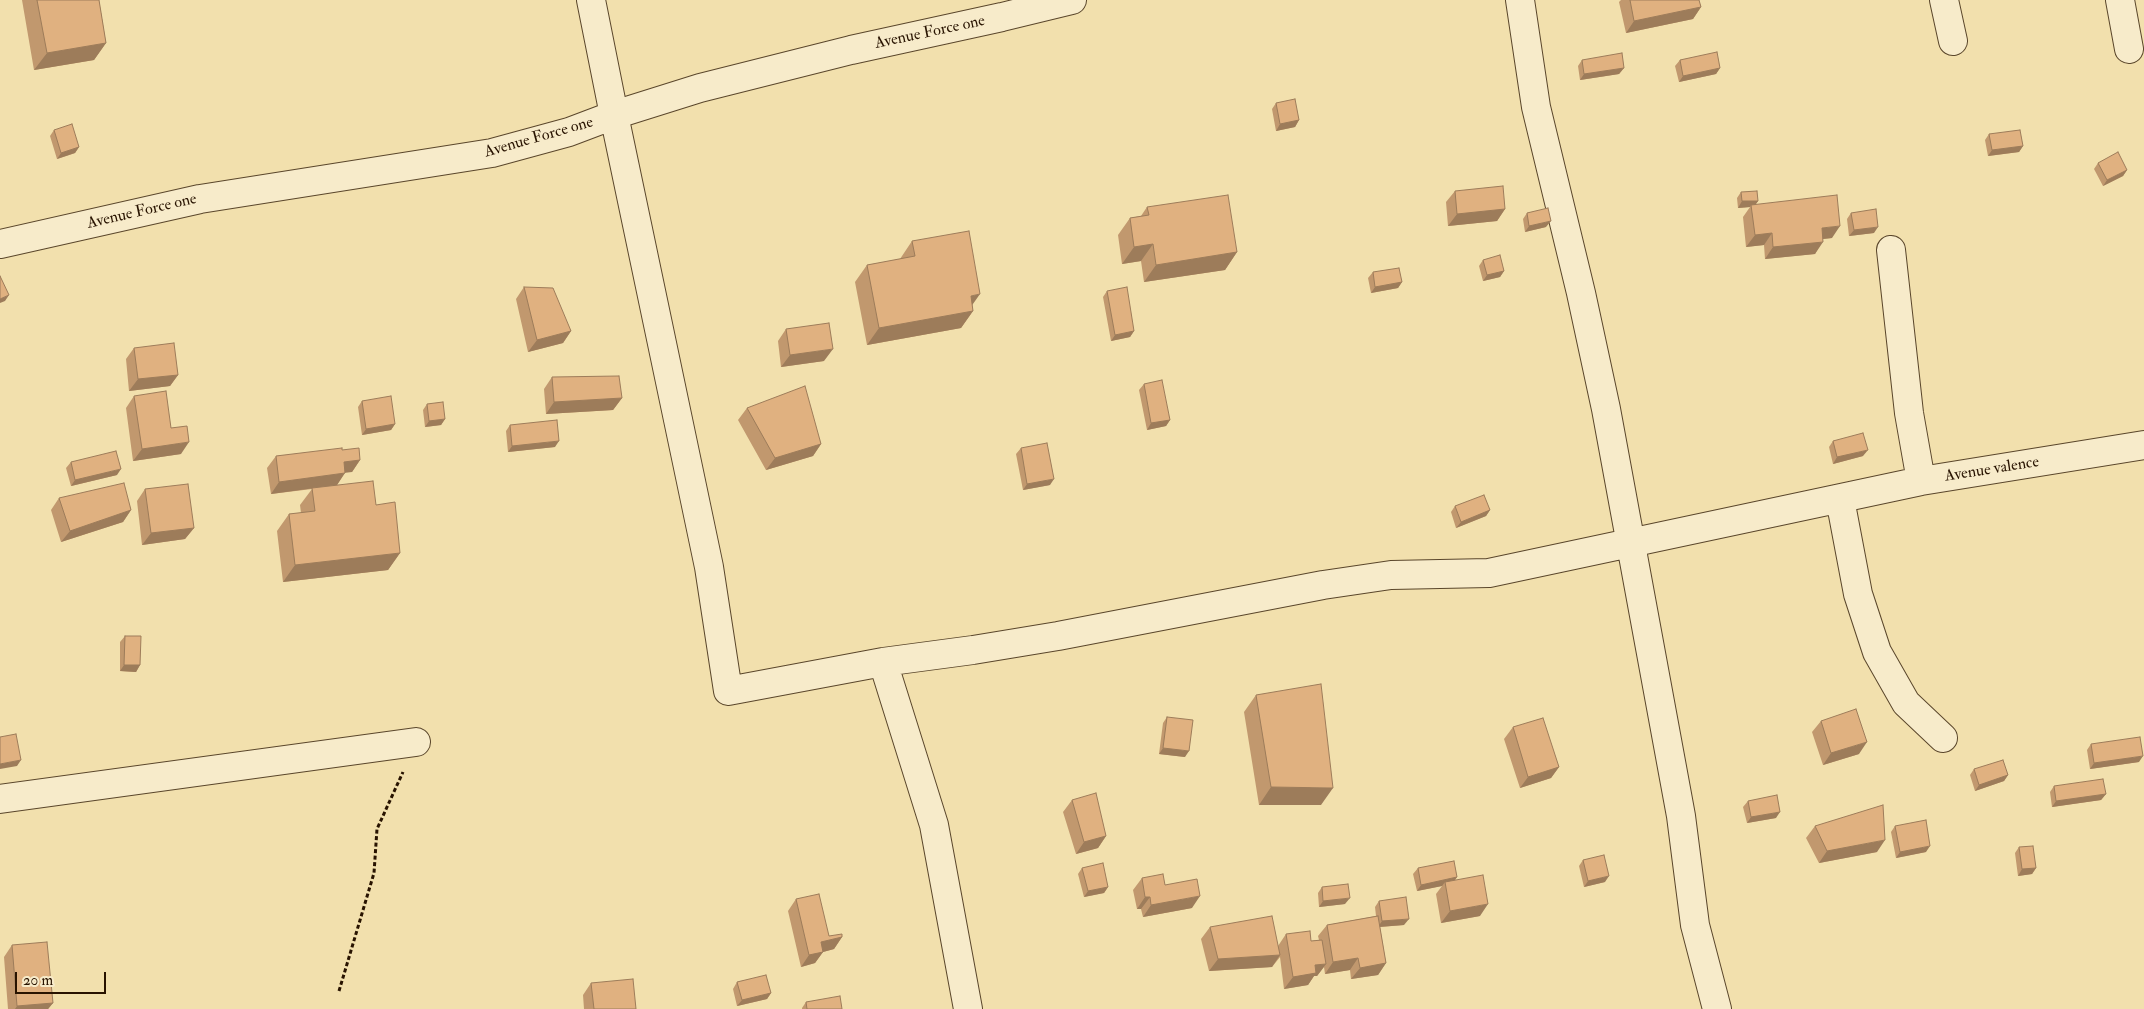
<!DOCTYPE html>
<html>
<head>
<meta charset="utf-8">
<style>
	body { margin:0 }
	#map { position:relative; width:2144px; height:1009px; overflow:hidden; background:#f2e0ad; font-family:"IM FELL Double Pica",serif }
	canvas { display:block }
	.scale { position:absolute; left:15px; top:972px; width:91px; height:22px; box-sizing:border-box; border:2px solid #281300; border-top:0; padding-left:6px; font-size:15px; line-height:18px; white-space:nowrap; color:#281300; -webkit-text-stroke:4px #f7ebca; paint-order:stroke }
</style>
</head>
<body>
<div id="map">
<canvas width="2144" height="1009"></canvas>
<div class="scale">20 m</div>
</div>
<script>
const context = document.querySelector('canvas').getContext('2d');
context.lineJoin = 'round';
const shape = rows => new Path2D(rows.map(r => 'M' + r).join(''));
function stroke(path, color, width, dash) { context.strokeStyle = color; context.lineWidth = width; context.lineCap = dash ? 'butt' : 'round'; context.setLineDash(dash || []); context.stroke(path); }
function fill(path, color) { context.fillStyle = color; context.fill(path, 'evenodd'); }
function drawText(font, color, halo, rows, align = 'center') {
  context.font = font + ' "IM FELL Double Pica",serif'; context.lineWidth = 4.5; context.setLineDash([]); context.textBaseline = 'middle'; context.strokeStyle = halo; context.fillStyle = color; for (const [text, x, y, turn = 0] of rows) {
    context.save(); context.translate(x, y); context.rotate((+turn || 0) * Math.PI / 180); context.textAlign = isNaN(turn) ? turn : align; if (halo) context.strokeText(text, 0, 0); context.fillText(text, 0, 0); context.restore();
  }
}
const minor = shape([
	[591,0,614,115,709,567,728,691,883,662,973,650,1058,636,1323,585,1391,575,1489,573,1921,481,2144,445],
	[1520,0,1536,107,1581,293,1606,409,1681,816,1695,925,1717,1009],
	[1944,0,1953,41],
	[2120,0,2129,49],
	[0,244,200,199,492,153,569,132,614,115,700,88,851,50,1002,17,1072,0],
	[1891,250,1909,413,1921,481],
	[1840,499,1858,594,1877,652,1906,703,1943,738],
	[883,662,934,825,968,1009],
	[0,799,416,742]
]);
stroke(minor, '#5a462b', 30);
stroke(shape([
	[339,991,374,873,377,829,403,772]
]), '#281300', 3, [4, 2.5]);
stroke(minor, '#f7ebca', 28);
fill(shape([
	[22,0,99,0,106,43,94,60,34,70],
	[1621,0,1699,0,1701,7,1693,19,1626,33,1619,2],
	[1582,60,1624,68,1619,74,1580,80,1578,66],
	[1680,60,1720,68,1716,74,1679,82,1675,66],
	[1276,103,1299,120,1295,127,1276,131,1272,109],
	[54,130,79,147,75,153,57,159,50,136],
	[1989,134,2023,146,2019,152,1988,156,1985,140],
	[2098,163,2127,170,2123,176,2103,186,2094,169],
	[1455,191,1505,209,1497,221,1448,226,1446,202],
	[1741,192,1758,201,1755,205,1832,238,1823,239,1815,254,1765,259,1764,245,1746,247,1743,217,1750,207,1738,208,1737,198],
	[1147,207,1237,252,1225,270,1144,282,1141,261,1122,264,1118,235,1130,218,1141,216],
	[1527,213,1546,227,1525,232,1523,219],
	[1851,213,1874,233,1849,236,1847,219],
	[912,241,972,305,973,311,961,328,867,345,855,282,867,265,900,259],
	[1483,260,1504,271,1500,277,1483,281,1479,266],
	[1373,272,1402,282,1398,288,1371,293,1368,278],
	[524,287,571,331,563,343,528,352,516,299],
	[1107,291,1134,331,1130,337,1111,341,1103,297],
	[786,329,824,361,781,367,778,341],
	[134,348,178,375,170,386,129,391,126,359],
	[552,377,622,398,613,410,546,414,544,389],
	[1144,384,1170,420,1166,426,1147,430,1139,390],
	[134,396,171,428,181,454,133,461,126,408],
	[362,401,395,424,391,430,362,435,358,407],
	[427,404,445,419,441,425,425,427,423,410],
	[747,408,821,444,813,456,766,470,738,420],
	[510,425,555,447,508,452,506,431],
	[1833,441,1863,456,1833,464,1829,447],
	[1021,448,1050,485,1023,490,1016,454],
	[342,450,360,460,352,472,345,472,337,485,376,505,400,553,388,570,283,582,277,531,289,514,301,513,300,505,312,489,271,494,267,468,276,456],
	[71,462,117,475,71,486,66,468],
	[145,489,194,528,185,539,142,545,137,501],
	[59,498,131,510,123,522,61,542,51,510],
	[1455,506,1490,510,1486,516,1456,528,1451,512],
	[125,636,140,665,136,672,120,671,120,642],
	[1256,695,1321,805,1259,805,1244,712],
	[1167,717,1185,757,1159,754,1163,723],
	[1821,721,1859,754,1823,765,1812,732],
	[1513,727,1559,767,1551,778,1520,788,1504,739],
	[2091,744,2139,762,2090,769,2087,750],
	[1974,769,2008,775,2004,781,1975,791,1970,775],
	[2054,786,2106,794,2101,800,2052,807,2050,792],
	[1072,800,1106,836,1098,848,1076,854,1063,812],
	[1748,801,1776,818,1747,823,1743,807],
	[1815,826,1877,852,1819,863,1806,838],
	[1895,826,1926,852,1896,858,1891,832],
	[2019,847,2036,868,2032,874,2018,876,2015,853],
	[1583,860,1605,882,1584,887,1579,866],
	[1082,868,1108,887,1104,893,1084,897,1078,874],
	[1418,868,1457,877,1455,880,1480,916,1441,923,1436,894,1442,886,1417,891,1413,874],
	[1142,878,1165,885,1192,908,1143,917,1141,909,1137,909,1133,890],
	[1322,887,1345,904,1319,907,1318,893],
	[796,899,829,936,842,937,834,949,823,952,815,963,801,967,788,911],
	[1379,901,1404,925,1380,927,1386,963,1378,975,1351,979,1350,970,1325,974,1324,967,1317,976,1314,976,1308,985,1284,989,1280,957,1272,967,1209,971,1201,939,1210,927,1278,946,1286,934,1311,941,1319,940,1318,936,1327,925,1376,916,1375,907],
	[12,945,53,1003,48,1009,8,1009,4,957],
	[737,982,771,993,767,999,737,1006,733,989],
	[591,983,636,1009,584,1009,583,995],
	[806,1002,842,1009,802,1009,802,1008]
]), '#c1986e');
fill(shape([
	[1701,7,1693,19,1626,33,1634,21],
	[106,43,94,60,34,70,47,53],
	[1624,68,1619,74,1580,80,1584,74],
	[1720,68,1716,74,1679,82,1683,76],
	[1299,120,1295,127,1276,131,1280,124],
	[2023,146,2019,152,1988,156,1992,150],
	[79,147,75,153,57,159,61,153],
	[2127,170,2123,176,2103,186,2107,180],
	[1742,201,1758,201,1754,207,1751,205,1750,207,1738,208],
	[1505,209,1497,221,1448,226,1457,214],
	[1551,221,1546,227,1525,232,1529,226],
	[1840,226,1832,238,1813,240,1822,228],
	[1878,227,1874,233,1849,236,1854,230],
	[1772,233,1764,245,1746,247,1755,235],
	[1823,242,1815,254,1765,259,1773,247],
	[1153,244,1141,261,1122,264,1134,247],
	[1237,252,1225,270,1144,282,1156,265],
	[1504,271,1500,277,1483,281,1487,275],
	[1402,282,1398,288,1371,293,1375,287],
	[980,294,968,311,971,296],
	[9,295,5,301,0,303,0,299],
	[973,311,961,328,867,345,879,328],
	[571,331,563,343,528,352,537,340],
	[1134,331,1130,337,1111,341,1115,335],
	[833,349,824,361,781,367,790,355],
	[178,375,170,386,129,391,138,379],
	[622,398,613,410,546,414,554,402],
	[445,419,441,425,425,427,429,421],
	[1170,420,1166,426,1147,430,1151,423],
	[395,424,391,430,362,435,366,429],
	[559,441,555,447,508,452,512,446],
	[189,442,181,454,133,461,142,449],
	[821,444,813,456,766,470,775,458],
	[1868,450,1863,456,1833,464,1837,457],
	[360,460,352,472,335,474,344,462],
	[121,469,117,475,71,486,75,480],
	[345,473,337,485,271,494,279,482],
	[1054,479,1050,485,1023,490,1027,484],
	[131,510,123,522,61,542,70,531],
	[1490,510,1486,516,1456,528,1461,522],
	[194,528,185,539,142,545,151,533],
	[400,553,388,570,283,582,295,565],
	[124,665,140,665,136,672,120,671],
	[1867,742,1859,754,1823,765,1831,753],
	[1163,748,1189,751,1185,757,1159,754],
	[2143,756,2139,762,2090,769,2094,763],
	[21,760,17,766,0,769,0,764],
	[1559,767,1551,778,1520,788,1528,777],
	[2008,775,2004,781,1975,791,1979,785],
	[1271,787,1333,788,1321,805,1259,805],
	[2106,794,2101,800,2052,807,2056,801],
	[1780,812,1776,818,1747,823,1751,817],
	[1106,836,1098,848,1076,854,1084,842],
	[1885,840,1877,852,1819,863,1827,851],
	[1930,846,1926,852,1896,858,1900,852],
	[2036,868,2032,874,2018,876,2022,869],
	[1609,876,1605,882,1584,887,1588,881],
	[1457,877,1453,883,1445,882,1442,886,1417,891,1421,885],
	[1108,887,1104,893,1084,897,1088,891],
	[1200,896,1192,908,1143,917,1151,905],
	[1145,897,1150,897,1141,909,1137,909],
	[1350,898,1345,904,1319,907,1323,901],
	[1488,904,1480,916,1441,923,1450,911],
	[1409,919,1404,925,1378,927,1382,921],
	[842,937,834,949,823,952,815,963,801,967,809,955,821,942],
	[1280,955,1272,967,1209,971,1218,959],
	[1358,958,1350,970,1325,974,1333,962],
	[1386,963,1378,975,1351,979,1360,968],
	[1326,964,1317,976,1314,976,1308,985,1284,989,1293,977,1315,965],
	[771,993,767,999,737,1006,742,1000],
	[53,1003,48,1009,15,1009,17,1006]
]), '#9d7c5a');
const building = shape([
	[37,0,99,0,106,43,47,53,37,0],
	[1630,0,1699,0,1701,7,1634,21,1630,0],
	[1717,52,1720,68,1683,76,1680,60,1717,52],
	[1622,53,1624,68,1584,74,1582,60,1622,53],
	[1295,99,1299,120,1280,124,1276,103,1295,99],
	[72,124,79,147,61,153,54,130,72,124],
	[2020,130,2023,146,1992,150,1989,134,2020,130],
	[2118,152,2127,170,2107,180,2098,163,2118,152],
	[1503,186,1505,209,1457,214,1455,191,1503,186],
	[1757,191,1758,201,1742,201,1741,192,1757,191],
	[1228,195,1237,252,1156,265,1153,244,1134,247,1130,218,1149,215,1147,207,1228,195],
	[1837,195,1840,226,1822,228,1823,242,1773,247,1772,233,1755,235,1751,205,1837,195],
	[1548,208,1551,221,1529,226,1527,213,1548,208],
	[1876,209,1878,227,1854,230,1851,213,1876,209],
	[969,231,980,294,971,296,973,311,879,328,867,265,915,256,912,241,969,231],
	[1500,255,1504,271,1487,275,1483,260,1500,255],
	[1399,268,1402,282,1375,287,1373,272,1399,268],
	[0,276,9,295,0,299,0,276],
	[524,287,553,288,571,331,537,340,524,287],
	[1127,287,1134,331,1115,335,1107,291,1127,287],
	[829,323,833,349,790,355,786,329,829,323],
	[174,343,178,375,138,379,134,348,174,343],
	[619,376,622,398,554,402,552,377,619,376],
	[1162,380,1170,420,1151,423,1144,384,1162,380],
	[805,386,821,444,775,458,747,408,805,386],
	[166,391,171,428,187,426,189,442,142,449,134,396,166,391],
	[391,396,395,424,366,429,362,401,391,396],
	[443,402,445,419,429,421,427,404,443,402],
	[557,420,559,441,512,446,510,425,557,420],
	[1863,433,1868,450,1837,457,1833,441,1863,433],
	[1047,443,1054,479,1027,484,1021,448,1047,443],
	[342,448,342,450,359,448,360,460,344,462,345,473,279,482,276,456,342,448],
	[116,451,121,469,75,480,71,462,116,451],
	[373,481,376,505,395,502,400,553,295,565,289,514,315,511,312,488,373,481],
	[124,483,131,510,70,531,59,498,124,483],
	[188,484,194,528,151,533,145,489,188,484],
	[1484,495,1490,510,1461,522,1455,506,1484,495],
	[125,636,141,636,140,665,124,665,125,636],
	[1321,684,1333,788,1271,787,1256,695,1321,684],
	[1856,709,1867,742,1831,753,1821,721,1856,709],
	[1167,717,1193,720,1189,751,1163,748,1167,717],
	[1543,718,1559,767,1528,777,1513,727,1543,718],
	[16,734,21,760,0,764,0,737,16,734],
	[2140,737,2143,756,2094,763,2091,744,2140,737],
	[2003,760,2008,775,1979,785,1974,769,2003,760],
	[2103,779,2106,794,2056,801,2054,786,2103,779],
	[1096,793,1106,836,1084,842,1072,800,1096,793],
	[1777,795,1780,812,1751,817,1748,801,1777,795],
	[1883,805,1885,840,1827,851,1815,826,1883,805],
	[1926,820,1930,846,1900,852,1895,826,1926,820],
	[2033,846,2036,868,2022,869,2019,847,2033,846],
	[1604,855,1609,876,1588,881,1583,860,1604,855],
	[1454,861,1457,877,1421,885,1418,868,1454,861],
	[1103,863,1108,887,1088,891,1082,868,1103,863],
	[1163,874,1165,885,1197,879,1200,896,1151,905,1150,897,1145,897,1142,878,1163,874],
	[1483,875,1488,904,1450,911,1445,882,1483,875],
	[1348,884,1350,898,1323,901,1322,887,1348,884],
	[819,894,829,936,842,934,842,937,821,942,823,952,809,955,796,899,819,894],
	[1406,897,1409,919,1382,921,1379,901,1406,897],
	[1272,916,1280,955,1218,959,1210,927,1272,916],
	[1378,916,1386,963,1360,968,1358,958,1333,962,1327,925,1378,916],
	[1310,931,1311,941,1322,940,1326,964,1315,965,1316,973,1293,977,1286,934,1310,931],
	[47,942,53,1003,17,1006,12,945,47,942],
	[766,975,771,993,742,1000,737,982,766,975],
	[633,979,636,1009,594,1009,591,983,633,979],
	[840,996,842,1009,807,1009,806,1002,840,996]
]);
fill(building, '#e0b180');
stroke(building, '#9d7c5a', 1);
drawText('16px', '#281300', '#f7ebca', [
	["Avenue Force one",930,33,-12],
	["Avenue Force one",539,138,-16],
	["Avenue Force one",142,212,-13],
	["Avenue valence",1992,470,-9]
]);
</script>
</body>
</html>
